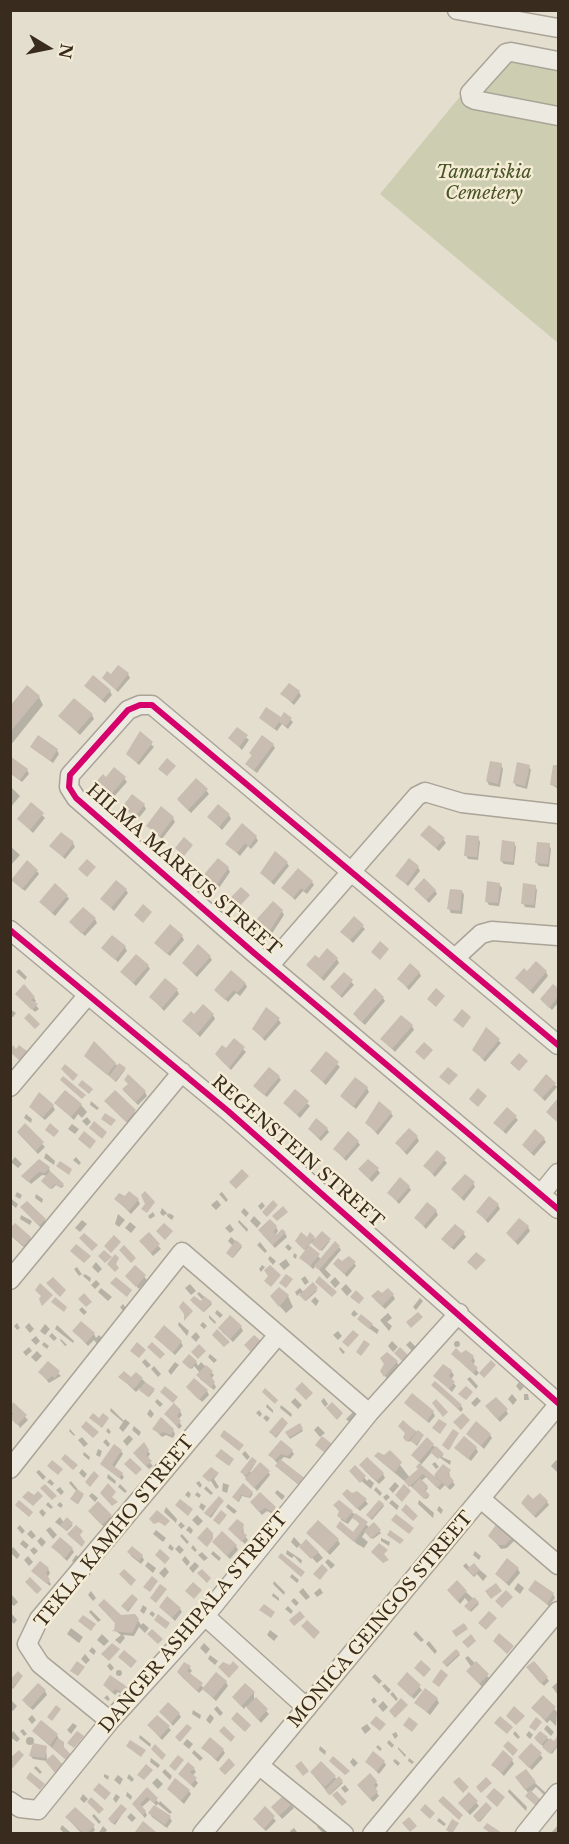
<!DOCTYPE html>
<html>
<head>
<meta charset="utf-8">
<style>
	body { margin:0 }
	#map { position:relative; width:569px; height:1844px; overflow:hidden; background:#e4decf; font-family:"Libre Baskerville",serif }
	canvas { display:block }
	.frame { position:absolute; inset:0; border:12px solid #392c1f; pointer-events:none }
	.north { position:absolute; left:18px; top:18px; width:60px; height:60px; -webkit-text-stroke:4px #f5ecd5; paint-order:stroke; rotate:100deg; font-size:16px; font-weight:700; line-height:24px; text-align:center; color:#392c1f }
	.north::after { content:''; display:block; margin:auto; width:21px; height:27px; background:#392c1f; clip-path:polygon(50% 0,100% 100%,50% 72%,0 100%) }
</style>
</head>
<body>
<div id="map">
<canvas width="569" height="1844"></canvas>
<div class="frame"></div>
<div class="north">N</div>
</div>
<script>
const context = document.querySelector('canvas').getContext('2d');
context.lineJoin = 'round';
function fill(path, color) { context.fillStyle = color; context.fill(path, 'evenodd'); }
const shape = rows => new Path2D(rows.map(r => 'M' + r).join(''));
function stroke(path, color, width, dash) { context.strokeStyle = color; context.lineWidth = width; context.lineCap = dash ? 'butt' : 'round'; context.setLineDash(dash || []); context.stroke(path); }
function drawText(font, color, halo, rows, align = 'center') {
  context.font = font + ' "Libre Baskerville",serif'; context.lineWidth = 5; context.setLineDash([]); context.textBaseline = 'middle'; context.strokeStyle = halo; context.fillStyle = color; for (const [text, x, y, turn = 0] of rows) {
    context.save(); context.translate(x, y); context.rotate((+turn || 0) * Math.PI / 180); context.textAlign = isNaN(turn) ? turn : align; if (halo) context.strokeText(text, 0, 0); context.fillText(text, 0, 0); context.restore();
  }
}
fill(shape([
	[503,44,558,54,558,343,380,194]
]), '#cdceb1');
fill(shape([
	[128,674,130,678,118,692,104,678],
	[86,686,110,691,112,695,105,703],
	[299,692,301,696,294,705,282,694],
	[39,697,43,705,10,746,10,708],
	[92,715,94,719,80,735,60,716],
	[261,718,290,719,293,722,288,729,282,724,277,731],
	[237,729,249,740,242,750,230,738],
	[141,734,154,747,139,765,128,754],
	[273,745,275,748,257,773,249,767,247,764,252,756,250,753],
	[32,747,57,750,59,754,53,763],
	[501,765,503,769,500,787,489,785,487,781],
	[554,766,558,767,558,789,552,785],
	[529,767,531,770,527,789,516,786,514,782],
	[27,770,29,774,22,782,10,773],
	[124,778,127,782,111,800,95,784,106,779],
	[10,786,20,796,10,808],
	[206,790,209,794,191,813,178,800],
	[31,804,45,818,33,833,19,819],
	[144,805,146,809,138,819,124,807],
	[229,815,231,819,222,830,209,817],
	[173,818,175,822,162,839,148,826],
	[256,837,258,841,251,849,248,846,240,856,227,844],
	[424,838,443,839,446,843,439,851],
	[478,838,480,842,478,860,468,859,466,855],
	[73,843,75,847,65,859,51,846],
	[514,843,516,847,514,865,504,864,501,861],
	[549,845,551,849,549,867,539,866,536,862],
	[10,846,20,855,10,866],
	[287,863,289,866,274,885,262,873],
	[418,867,420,871,408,886,397,876],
	[228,868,230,872,217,891,203,878],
	[37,871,39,874,25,891,15,883],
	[312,882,314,885,307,894,303,891,295,900,283,888],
	[499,884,502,888,499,906,489,905,487,902],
	[535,886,537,890,535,908,525,907,523,903],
	[416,889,435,890,437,894,429,903],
	[126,890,128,893,114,911,102,899],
	[462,891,464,895,462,914,451,913,449,909],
	[67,896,69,899,55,916,41,902],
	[282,911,284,915,271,935,257,921],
	[95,919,97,923,85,936,71,922],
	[362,926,365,929,353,943,342,932],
	[182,936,184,940,170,956,158,946],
	[125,947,127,951,118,962,103,948],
	[210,957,212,960,197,977,183,963],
	[337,959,339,963,324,981,308,966,319,960],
	[148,966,150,969,136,986,122,972],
	[19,969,27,977,25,980,16,972],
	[419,972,421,976,409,990,399,979],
	[546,972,548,976,533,994,517,978,528,973],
	[344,974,354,985,342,998,332,987],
	[245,983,247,987,240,996,236,993,228,1002,216,990],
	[553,986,558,990,558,1003,552,1010,541,999],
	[177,990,179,994,164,1011,151,997],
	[17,995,34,998,36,1001,34,1003,39,1009,35,1012],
	[383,998,385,1001,365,1025,357,1018,355,1014],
	[10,1009,16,1013,13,1017,10,1016],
	[213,1015,215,1019,200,1037,184,1021,195,1016],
	[278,1019,281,1023,265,1041,254,1029],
	[412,1026,414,1030,395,1052,382,1039],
	[234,1040,246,1052,231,1070,219,1058],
	[498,1040,501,1043,485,1062,474,1050],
	[326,1053,340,1067,326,1085,311,1071],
	[86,1056,115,1064,125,1070,116,1082],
	[279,1077,281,1080,267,1097,257,1089],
	[554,1084,557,1087,545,1101,534,1090],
	[367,1088,369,1092,356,1109,342,1096],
	[123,1090,145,1092,147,1096,138,1105],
	[295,1091,310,1106,300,1118,285,1103],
	[115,1092,137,1115,129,1124,106,1101],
	[91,1101,99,1108,97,1110,90,1105],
	[56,1103,81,1105,87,1112,82,1118,78,1114,74,1120],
	[53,1106,55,1110,45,1120,31,1108],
	[391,1113,393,1116,378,1135,367,1123],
	[26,1114,32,1119,31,1123,24,1118],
	[87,1117,91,1122,87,1126,82,1121],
	[515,1117,518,1120,506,1134,495,1123],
	[72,1124,79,1129,75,1134,68,1129],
	[25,1126,45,1147,38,1154,18,1133],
	[309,1129,327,1129,329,1132,321,1141],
	[417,1137,419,1141,407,1155,397,1144],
	[544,1139,546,1142,534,1156,523,1145],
	[358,1142,360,1145,346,1161,335,1149],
	[437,1152,447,1163,435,1177,425,1166],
	[46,1153,55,1161,54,1165,44,1158],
	[15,1157,22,1164,18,1168,11,1162],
	[76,1157,81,1163,79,1165,73,1160],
	[49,1168,50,1173,64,1186,61,1188,56,1185,52,1189,44,1183,48,1176,42,1175,31,1184,23,1176],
	[377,1169,380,1173,372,1182,360,1170],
	[473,1183,475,1187,464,1201,453,1190],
	[409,1187,411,1190,399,1204,389,1193],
	[17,1192,22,1195,20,1199,15,1196],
	[222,1192,228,1200,226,1202,219,1194],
	[36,1194,43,1199,42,1203,35,1198],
	[10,1198,18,1204,16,1208,10,1203],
	[116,1199,138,1200,140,1204,131,1214],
	[217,1200,221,1205,216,1210,211,1205],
	[262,1202,265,1206,261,1210,258,1206],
	[498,1205,500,1209,488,1223,478,1212],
	[22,1208,45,1220,47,1224,42,1229],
	[162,1208,166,1212,168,1215,169,1213,174,1216,172,1220,168,1217,166,1214,163,1216,160,1213],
	[244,1208,249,1213,246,1217,241,1212],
	[436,1211,438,1215,426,1229,416,1218],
	[153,1212,155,1216,150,1219,148,1216],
	[118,1214,125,1220,119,1227,115,1224],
	[21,1215,32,1221,30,1225,20,1219],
	[254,1216,261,1223,257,1228,250,1221],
	[82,1220,87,1224,80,1232,75,1228],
	[239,1220,248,1229,247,1232,238,1222],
	[130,1222,136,1227,131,1233,125,1228],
	[230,1224,234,1230,230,1233,225,1228],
	[276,1227,278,1231,274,1237,285,1233,287,1237,275,1248,262,1234],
	[528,1227,530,1231,518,1245,508,1234],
	[463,1233,466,1237,454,1250,443,1239],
	[10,1235,30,1238,32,1242,26,1249],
	[149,1235,161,1249,153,1256,141,1242],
	[231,1237,242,1247,233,1258,228,1254,233,1246,228,1241],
	[314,1238,316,1241,330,1241,322,1251,312,1242,308,1246,322,1260,339,1247,341,1250,325,1269,331,1275,327,1279,316,1266,313,1269,301,1258,306,1251,297,1243],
	[260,1242,267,1251,265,1253,257,1245],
	[288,1244,292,1248,289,1251,285,1247],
	[294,1253,297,1255,296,1259,293,1257],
	[270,1256,276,1261,273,1265,268,1259],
	[286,1259,290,1265,284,1270,279,1264],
	[96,1262,102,1269,98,1273,92,1267],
	[342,1263,354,1263,356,1266,347,1277,335,1264],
	[262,1265,265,1267,261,1272,259,1269],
	[77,1267,83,1276,85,1274,91,1278,90,1282,84,1277,82,1274,79,1276,74,1269],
	[135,1267,147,1280,139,1289,127,1276],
	[305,1276,309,1282,305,1285,301,1279],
	[335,1277,340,1283,335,1288,330,1282],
	[96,1280,100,1284,95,1289,91,1285],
	[190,1284,196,1291,191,1295,185,1288],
	[346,1284,352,1291,347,1296,341,1289],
	[101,1288,112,1297,108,1301,98,1292],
	[300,1288,304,1293,318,1290,306,1301,300,1293,297,1296,295,1292],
	[279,1289,288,1296,293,1307,286,1313,274,1300],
	[199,1292,212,1304,204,1312,192,1302,201,1303,203,1300,197,1294],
	[382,1295,393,1295,395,1299,385,1309,375,1300],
	[315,1297,319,1301,316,1306,311,1301],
	[420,1298,423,1301,416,1310,413,1307],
	[123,1304,129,1312,126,1315,120,1307],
	[82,1307,87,1312,84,1315,79,1310],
	[217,1310,223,1315,220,1318,215,1313],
	[354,1310,358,1314,354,1317,351,1314],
	[388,1313,392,1318,387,1322,392,1326,389,1331,380,1320],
	[209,1315,216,1322,215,1324,209,1318],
	[359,1321,372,1325,379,1330,377,1334],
	[179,1322,189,1331,187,1336,178,1325],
	[203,1322,207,1326,204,1329,200,1325],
	[17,1323,20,1328,17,1330,14,1326],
	[29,1323,34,1329,30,1333,25,1327],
	[45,1324,50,1329,45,1335,40,1331],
	[57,1325,74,1341,73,1343,55,1329],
	[241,1327,243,1331,233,1342,222,1332],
	[74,1331,94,1334,96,1338,99,1335,102,1338,98,1345,94,1340,88,1346],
	[338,1331,342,1336,338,1340,333,1335],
	[196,1332,200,1337,196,1342,191,1337],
	[52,1333,57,1338,54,1341,49,1336],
	[36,1336,40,1341,36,1345,31,1340],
	[156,1337,181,1342,183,1346,175,1355],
	[61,1339,67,1345,65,1346,60,1340],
	'454 1344a3 3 0 1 1 6 0a3 3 0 1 1-6 0Z',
	[392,1341,398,1347,393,1352,388,1346],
	[410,1341,416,1347,413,1352,406,1345],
	[44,1342,49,1346,47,1349,42,1345],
	[29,1347,32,1351,26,1356,23,1352],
	[340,1347,345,1352,343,1354,339,1349],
	[37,1351,42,1356,36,1362,31,1357],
	[210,1354,217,1360,214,1363,208,1357],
	[452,1354,473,1357,475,1361,473,1365,479,1373,476,1376],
	[145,1359,151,1365,147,1368,142,1362],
	[175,1362,179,1365,171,1375,168,1371],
	[196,1362,198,1366,201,1362,214,1375,211,1379,216,1387,214,1390,200,1379,200,1373,194,1366,192,1369,185,1364],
	[397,1362,399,1366,387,1379,382,1371],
	[48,1363,61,1376,49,1383,40,1372],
	[154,1366,161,1374,158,1377,151,1369],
	[451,1371,454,1375,451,1380,456,1386,452,1392,435,1376],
	[120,1377,142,1379,154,1391,149,1397,140,1388,136,1392],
	[470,1377,478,1386,476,1389,467,1379],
	[519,1382,524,1387,520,1391,516,1386],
	[433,1385,461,1406,463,1409,461,1412],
	[188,1387,207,1391,209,1395,202,1402],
	[512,1394,517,1400,513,1405,508,1399],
	[524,1394,528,1394,529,1400,524,1400],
	[412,1395,433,1412,435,1416,429,1423,408,1406,406,1403],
	[477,1397,481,1401,475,1407,471,1403],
	[295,1398,302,1405,298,1409,291,1402],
	[324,1398,328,1404,325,1407,321,1401],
	[157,1399,163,1404,160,1407,155,1402],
	[13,1404,28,1420,20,1428,10,1411],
	[267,1404,273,1410,273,1413,266,1407],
	[281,1405,292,1414,291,1417,280,1408],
	[111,1408,124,1421,125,1419,130,1423,123,1432,119,1428,123,1422,110,1411],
	[150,1409,154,1414,151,1418,147,1414],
	[259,1410,262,1414,260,1417,256,1413],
	[489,1410,506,1410,508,1414,500,1422],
	[180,1411,182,1415,178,1420,182,1426,179,1429,166,1414],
	[353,1412,360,1419,355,1427,346,1419],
	[266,1415,270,1418,267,1422,263,1418],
	[403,1422,423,1436,417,1446,411,1440,409,1442,406,1439],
	[287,1424,276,1438,271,1433],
	[299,1425,303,1431,290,1439,287,1433],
	[134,1426,141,1432,139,1436,132,1430],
	[318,1426,325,1433,320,1437,314,1430],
	[108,1428,111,1432,109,1434,106,1431],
	[70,1429,75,1435,74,1436,69,1431],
	[154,1429,173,1430,175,1434,173,1438,166,1435,162,1437],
	[458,1434,449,1450,445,1447],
	[468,1434,490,1435,492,1438,484,1449],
	[129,1435,133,1439,127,1446,123,1441],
	[82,1437,88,1444,84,1447,78,1440],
	[106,1439,110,1444,108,1447,103,1442],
	[433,1445,443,1455,442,1457,451,1461,450,1465,432,1452,420,1466,434,1478,443,1466,449,1471,450,1478,455,1485,450,1490,445,1485,440,1490,426,1477,421,1481,428,1488,425,1492,429,1497,426,1499,378,1459,390,1452,410,1478,419,1470,417,1467,421,1464,413,1455],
	[456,1448,476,1448,478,1452,471,1461],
	[98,1449,102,1451,100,1457,96,1455],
	[121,1451,123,1454,114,1468,122,1474,124,1477,122,1480,102,1464],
	[148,1451,150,1454,147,1459,153,1466,149,1469,137,1457],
	[245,1451,250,1457,247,1460,242,1454],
	[292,1451,294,1454,290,1459,284,1457,280,1461,304,1489,279,1469,278,1464,270,1455],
	[84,1452,90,1457,89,1460,83,1455],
	[556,1460,558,1462,558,1473,551,1466],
	[256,1462,250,1472,268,1472,270,1475,257,1491,243,1474],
	[435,1462,439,1467,436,1469,432,1464],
	[355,1467,367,1481,369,1479,374,1483,371,1489,352,1473],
	[82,1469,87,1474,84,1478,79,1473],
	[363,1469,383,1474,385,1478,379,1484],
	[39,1470,46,1477,43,1480,36,1472],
	[108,1474,116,1481,115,1484,107,1478],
	[218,1474,214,1479,219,1487,216,1489,211,1481,204,1477],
	[50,1479,54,1483,52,1486,47,1482],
	[71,1481,83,1496,78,1504,73,1500,77,1492,69,1483],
	[199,1481,202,1485,200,1488,196,1483],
	[395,1482,399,1486,393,1493,389,1489],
	[223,1483,229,1485,227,1493,222,1491],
	[120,1484,127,1491,125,1493,118,1487],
	[243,1485,253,1494,250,1498,242,1496,239,1502,234,1498],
	[206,1486,213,1493,211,1495,204,1489],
	[60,1487,64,1492,61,1495,56,1490],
	[376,1487,382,1493,380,1496,374,1490],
	[277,1490,285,1496,282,1500,275,1493],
	[188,1491,191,1494,189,1498,185,1495],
	[197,1492,201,1495,199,1498,195,1495],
	[92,1493,98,1498,95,1502,89,1496],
	[387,1494,390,1497,386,1501,383,1497],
	[346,1498,365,1500,368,1504,360,1511],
	[392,1500,399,1506,397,1510,389,1503],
	[419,1500,434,1513,433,1518,418,1504],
	[223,1501,211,1518,206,1514],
	[48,1502,53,1507,51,1509,46,1505],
	[60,1502,63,1505,61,1508,57,1505],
	[380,1502,384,1506,372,1520,369,1517],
	[547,1502,549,1505,536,1518,525,1507],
	[201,1503,206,1506,203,1511,199,1507],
	[228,1504,237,1511,234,1514,226,1507],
	[335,1505,352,1512,370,1528,374,1525,381,1533,373,1539,366,1531,362,1537,368,1542,364,1548,357,1544,338,1527,354,1534,361,1525,353,1517,348,1524,341,1520,340,1512],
	[254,1506,275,1508,277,1511,275,1515,267,1511,262,1515],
	[439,1506,443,1510,441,1514,437,1510],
	[166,1507,177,1519,176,1523,164,1512],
	[42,1509,46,1513,43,1517,39,1512],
	[92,1515,110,1516,113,1519,104,1527],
	[197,1515,203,1521,198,1526,192,1520],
	[60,1517,64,1523,73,1525,67,1531,55,1522],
	[181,1522,185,1526,181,1529,178,1525],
	[20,1525,25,1531,22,1534,17,1528],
	[243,1525,244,1535,248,1540,245,1544,230,1529],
	[189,1526,193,1530,191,1534,186,1530],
	[50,1527,57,1535,53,1539,46,1530],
	[31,1530,36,1536,32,1539,27,1534],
	[156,1530,166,1538,163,1542,153,1534],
	[308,1533,338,1540,340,1544,330,1555],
	[182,1534,189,1542,187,1544,180,1536],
	[490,1536,517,1538,507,1548,501,1549],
	[41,1537,46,1542,42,1547,37,1541],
	[294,1537,302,1546,318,1552,323,1558,317,1563,300,1545,297,1548,291,1542],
	[381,1538,390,1542,389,1546,381,1541],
	[23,1540,29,1545,26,1549,20,1544],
	[214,1543,236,1546,238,1550,230,1559],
	[170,1544,174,1548,172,1551,168,1548],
	[179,1545,184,1550,180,1554,175,1549],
	[193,1545,197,1550,195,1552,191,1548],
	[13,1547,20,1555,17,1559,10,1552],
	[34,1547,38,1551,34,1555,30,1550],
	[53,1547,72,1549,74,1552,67,1561],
	[132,1548,142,1556,144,1560,141,1564,131,1556,129,1552],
	[287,1550,302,1560,301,1564,294,1556,292,1558,286,1554],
	[213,1551,221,1558,219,1561,211,1554],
	[475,1551,481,1556,479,1560,473,1555],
	[202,1552,208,1558,204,1561,198,1555],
	[76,1555,82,1560,79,1567,72,1561],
	[28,1556,33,1562,29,1566,24,1560],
	[185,1556,190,1562,187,1566,182,1560],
	[328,1559,335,1565,331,1569,325,1562],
	[148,1562,156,1568,153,1573,145,1566],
	[195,1562,199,1566,193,1573,189,1568],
	[466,1563,470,1568,474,1565,487,1576,483,1581,477,1574,474,1577,463,1566],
	[165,1567,169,1572,164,1578,159,1573],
	[48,1569,50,1573,47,1578,51,1584,50,1586,33,1571],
	[518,1569,520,1573,509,1586,497,1574],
	[292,1574,299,1580,297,1583,290,1577],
	[274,1581,285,1592,284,1595,273,1584],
	[518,1583,524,1588,520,1594,514,1589],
	[303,1588,310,1597,306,1600,299,1592],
	[320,1588,323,1593,317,1597,314,1593],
	[449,1590,466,1592,479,1604,471,1612,466,1606,469,1603,465,1598,460,1604],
	[529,1590,553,1594,555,1598,549,1606],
	[91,1591,96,1598,93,1601,88,1595],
	[10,1593,18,1602,14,1606,10,1603],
	[273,1593,279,1598,279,1601,272,1596],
	[294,1598,299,1603,296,1606,291,1601],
	[137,1600,128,1612,123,1607],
	[143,1605,147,1608,144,1614,140,1611],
	[100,1606,121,1616,138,1620,141,1625,143,1623,149,1628,145,1633,139,1627,134,1636,123,1635,125,1638,120,1644,115,1640,121,1635,116,1631,117,1625],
	[288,1606,293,1611,291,1614,285,1609],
	[161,1607,180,1609,182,1612,175,1621],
	[91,1610,101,1620,98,1622,89,1612],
	[152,1611,155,1614,153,1617,149,1614],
	[10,1612,17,1620,14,1624,10,1620],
	[71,1628,83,1637,79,1643,67,1634],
	[270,1630,278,1636,274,1641,267,1635],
	[416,1631,424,1640,421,1642,413,1634],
	[102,1634,109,1641,104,1646,97,1640],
	[429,1641,437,1651,435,1654,426,1644],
	[204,1643,210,1649,206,1654,200,1648],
	[92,1647,96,1651,94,1655,89,1651],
	[456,1651,460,1655,447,1667,444,1663],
	[85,1654,90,1660,86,1664,81,1659],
	[210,1655,218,1661,215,1665,208,1659],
	[468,1656,490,1679,482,1687,468,1671,472,1668,465,1658],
	[110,1663,114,1668,111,1671,107,1666],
	[189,1667,192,1671,189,1674,204,1688,226,1682,228,1686,216,1701,203,1689,199,1693,181,1676,178,1672],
	'116 1673a3 3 0 1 1 6 0a3 3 0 1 1-6 0Z',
	[530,1671,547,1678,549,1681,544,1686],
	[375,1674,382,1681,379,1684,372,1677],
	[407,1674,422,1690,414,1699,399,1684],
	[22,1677,13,1689,10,1686,10,1682],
	[110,1677,125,1687,127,1691,124,1695,118,1692,115,1695,107,1688,105,1685],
	[558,1682,558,1695,552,1687],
	[385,1684,391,1690,388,1693,382,1686],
	[45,1691,47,1695,33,1710,26,1704],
	[254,1692,254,1698,269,1714,261,1723,246,1706,244,1709,233,1697],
	[393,1692,398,1699,396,1701,390,1694],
	[107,1695,110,1699,108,1701,104,1698],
	[374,1697,377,1701,374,1704,371,1700],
	[543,1697,557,1712,556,1726,550,1720,547,1723,533,1708],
	[10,1699,17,1706,13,1711,10,1709],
	[437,1699,439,1703,430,1715,416,1703],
	[383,1701,388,1707,383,1712,378,1706],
	[217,1706,223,1713,220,1716,214,1709],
	[193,1710,201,1715,200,1719,192,1714],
	[161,1712,179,1714,181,1717,173,1726],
	[210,1714,214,1718,210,1724,206,1720],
	[32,1715,36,1720,32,1724,28,1719],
	[73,1723,77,1726,71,1734,67,1730],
	[367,1724,371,1729,365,1734,361,1728],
	[547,1725,554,1732,551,1736,544,1729],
	[149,1726,168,1727,171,1730,162,1740],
	[23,1729,27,1734,24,1736,20,1731],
	[13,1731,20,1739,17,1742,10,1737],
	[34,1731,57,1735,71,1764,36,1734],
	[515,1731,520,1737,518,1739,513,1734],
	[529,1731,533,1735,530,1739,526,1735],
	[396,1732,398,1736,395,1739,392,1734],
	[540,1733,554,1743,558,1737,558,1746,552,1754,536,1740],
	[140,1735,151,1744,150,1747,139,1738],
	'26 1741a4 4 0 1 1 8 0a4 4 0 1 1-8 0Z',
	[187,1739,193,1744,189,1749,183,1744],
	[389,1740,394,1745,392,1748,387,1743],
	[378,1745,382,1749,380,1751,376,1747],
	[531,1745,543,1758,532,1770,520,1758],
	[320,1746,326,1751,325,1755,319,1750],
	[398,1747,406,1755,405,1757,398,1749],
	[46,1748,47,1761,33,1759,31,1756],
	[203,1748,223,1750,225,1753,218,1762],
	[194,1750,203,1758,200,1761,192,1753],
	[151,1758,160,1765,158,1768,150,1762],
	[353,1758,358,1763,354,1767,350,1762],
	[409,1758,414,1762,412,1764,408,1761],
	[395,1759,400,1763,398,1766,393,1761],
	[512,1760,514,1764,504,1776,493,1765],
	[367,1762,384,1762,386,1765,379,1774],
	[36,1766,42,1772,40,1774,34,1768],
	[165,1769,172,1776,170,1780,162,1772],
	[194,1769,196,1772,192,1776,198,1783,194,1788,180,1774],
	[104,1774,109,1776,108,1780,104,1777],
	[129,1774,134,1779,132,1782,127,1778],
	[118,1775,123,1779,120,1785,114,1780],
	[314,1776,334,1777,343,1783,330,1795],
	[157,1778,163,1784,158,1789,152,1783],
	[519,1781,535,1783,546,1793,544,1795,536,1787,529,1794],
	[376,1782,378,1785,375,1790,379,1796,373,1802,361,1789],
	[345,1785,349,1790,345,1793,341,1788],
	[168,1789,189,1791,191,1794,184,1804],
	[509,1789,527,1807,526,1811,508,1792],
	[147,1790,159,1803,160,1801,172,1812,170,1814,158,1804,155,1807,170,1818,172,1821,167,1828,152,1817,150,1813,156,1805,150,1800,142,1807,147,1815,145,1818,136,1808],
	[127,1792,132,1796,131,1800,126,1796],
	[83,1794,88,1799,84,1803,80,1799],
	[116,1794,120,1797,116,1803,113,1799],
	[469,1794,479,1806,470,1815,460,1803],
	[285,1796,294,1808,282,1819,275,1810],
	[265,1809,276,1821,266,1831,257,1823],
	[491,1809,480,1822,475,1817],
	[125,1810,115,1825,110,1821],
	[131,1813,136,1818,132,1822,127,1817],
	[94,1814,101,1822,99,1824,92,1816],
	[67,1818,93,1826,95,1830,92,1834,82,1834],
	[439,1818,446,1824,444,1826,437,1821],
	[321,1823,333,1834,324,1834,317,1827],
	[62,1825,70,1832,71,1834,65,1834,60,1829],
	[558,1825,558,1834,553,1834,552,1832],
	[103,1826,107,1830,104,1834,98,1834],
	[294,1828,297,1832,292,1834,290,1831]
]), '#0003');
fill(shape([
	[118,665,129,673,116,690,102,678,107,671,111,674],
	[93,675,111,690,102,700,84,686],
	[289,683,300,691,292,702,280,694],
	[27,685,40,696,10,732,10,706],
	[74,698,93,714,77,732,58,716],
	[266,707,281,717,284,712,292,718,286,726,279,722,274,729,259,718],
	[237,727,248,735,239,747,228,738],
	[140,731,153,742,137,763,126,754],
	[38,735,58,749,50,761,30,747],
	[262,735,274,744,254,770,245,764,252,755,249,753],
	[10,756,28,769,20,780,10,773],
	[167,758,176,766,167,776,158,769],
	[490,761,502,763,498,784,486,781],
	[517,762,530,765,525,786,513,783],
	[553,765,558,765,558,786,550,785],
	[114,767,126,777,109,797,94,784,103,774,106,777],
	[196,778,208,789,188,810,177,799],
	[132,794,145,804,135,817,122,807],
	[31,802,44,813,30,830,17,819],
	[218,804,230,814,219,827,207,817],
	[161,806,174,817,160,836,146,826],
	[242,823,257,836,249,847,245,843,237,853,225,844],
	[429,825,445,838,436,848,420,835],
	[61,832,74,842,63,857,49,846],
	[466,835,479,836,477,857,464,856],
	[184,837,193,845,184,856,175,848],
	[502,840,515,842,513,862,500,861],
	[537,842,550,843,548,864,535,863],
	[275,851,288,862,271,882,260,873],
	[218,858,229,867,214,889,201,878],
	[409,858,419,866,406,884,395,876],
	[87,859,96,867,87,877,78,869],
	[27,860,38,870,22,889,11,880],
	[298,868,313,881,304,891,301,888,293,898,281,888],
	[424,878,436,890,426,900,414,889],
	[116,880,127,889,111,908,100,899],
	[487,881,500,883,498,903,485,902],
	[55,883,68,895,52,913,39,902],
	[523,883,536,885,534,905,521,904],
	[241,887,250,895,241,905,231,897],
	[450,889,462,890,460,911,447,909],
	[273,901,283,910,269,932,255,921],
	[143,904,152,912,143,923,134,915],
	[83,907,96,918,82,934,69,922],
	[354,916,364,925,350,940,340,932],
	[170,924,183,935,167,954,154,943],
	[112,935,126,946,115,960,101,948],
	[380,941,389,949,380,960,371,952],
	[198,944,211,956,195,974,182,963],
	[327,948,338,958,321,978,306,965,315,955,319,958],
	[136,954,149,965,133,983,120,972],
	[536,961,547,971,530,991,515,978,524,968,527,971],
	[410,963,420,972,407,987,397,979],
	[231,970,246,983,237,993,234,990,225,1000,214,990],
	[344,972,353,980,340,996,330,987],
	[165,978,178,989,162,1008,149,997],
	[24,984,35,997,31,1000,38,1004,32,1010,15,994],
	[553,984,558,988,558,997,549,1008,540,999],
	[375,988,384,997,362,1022,353,1014],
	[436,988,445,996,436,1007,427,999],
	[203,1004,214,1014,197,1034,182,1021,191,1011,194,1014],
	[266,1007,280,1018,263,1038,252,1029],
	[462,1009,471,1017,463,1028,453,1020],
	[29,1013,40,1024,35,1029,24,1018],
	[401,1015,413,1025,392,1049,380,1039],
	[486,1027,500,1039,483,1059,472,1050],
	[234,1038,245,1047,229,1068,215,1054,222,1045,226,1048],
	[94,1041,116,1063,107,1075,84,1056],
	[424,1042,433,1050,424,1060,415,1052],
	[13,1045,16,1049,19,1045,28,1052,20,1061,10,1052],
	[326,1051,339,1062,323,1082,310,1071],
	[519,1053,528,1061,519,1071,510,1063],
	[119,1063,126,1068,115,1081,109,1076],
	[65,1064,78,1075,73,1081,61,1069],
	[269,1067,280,1076,264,1095,253,1086],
	[448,1067,458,1075,449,1085,439,1077],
	[128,1074,146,1091,136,1102,122,1089,128,1084,124,1080],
	[546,1074,556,1083,542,1098,533,1090],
	[63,1076,86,1095,82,1099,60,1080],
	[355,1077,368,1087,353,1107,340,1096],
	[82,1080,93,1089,89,1094,78,1085],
	[478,1088,487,1096,478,1107,469,1099],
	[295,1089,309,1101,297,1115,283,1103],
	[65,1090,82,1104,71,1117,54,1103],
	[115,1090,136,1110,126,1122,104,1101],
	[39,1092,54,1105,43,1117,29,1107],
	[558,1098,558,1123,546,1112],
	[379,1101,392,1112,376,1132,365,1123],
	[507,1107,517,1116,503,1131,493,1123],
	[105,1113,116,1120,111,1126,101,1119],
	[316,1118,328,1128,319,1138,308,1129],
	[94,1121,107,1132,102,1139,89,1128],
	[25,1123,44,1142,36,1151,17,1132],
	[50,1123,59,1131,54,1137,45,1130],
	[409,1128,418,1136,405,1152,395,1143],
	[535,1129,545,1138,531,1153,522,1145],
	[84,1131,96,1141,90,1149,78,1139],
	[348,1131,359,1141,344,1158,333,1149],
	[437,1150,446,1158,433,1174,423,1166],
	[39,1159,50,1167,45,1173,39,1172,28,1182,21,1176],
	[368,1159,379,1168,369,1179,358,1169],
	[60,1161,72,1169,69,1175,56,1166],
	[242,1169,249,1176,236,1189,229,1182],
	[50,1171,64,1184,60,1187,55,1184,50,1189,41,1181],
	[465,1174,475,1182,461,1198,451,1189],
	[400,1177,410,1186,397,1201,387,1193],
	[129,1191,139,1199,129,1211,114,1199,119,1193,125,1196],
	[145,1191,155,1202,147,1213,141,1209,145,1204,141,1195],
	[489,1196,499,1204,486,1220,476,1212],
	[273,1200,278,1205,267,1217,262,1212],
	[27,1201,46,1219,39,1226,20,1207],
	[427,1202,437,1210,424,1226,414,1218],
	[283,1206,288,1212,277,1221,272,1216],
	[519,1218,529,1226,515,1242,506,1233],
	[270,1219,277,1226,274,1232,276,1235,282,1229,286,1232,273,1245,258,1230],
	[15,1223,31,1237,24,1246,10,1235,10,1228],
	[164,1223,173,1231,165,1240,156,1231],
	[455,1224,465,1232,451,1248,441,1239],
	[322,1231,331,1239,320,1251,311,1243],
	[149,1232,160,1244,151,1253,139,1241],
	[301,1232,307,1237,310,1232,315,1237,304,1250,295,1241],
	[84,1233,98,1245,92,1251,79,1238],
	[114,1235,121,1242,111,1253,104,1246],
	[236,1240,242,1245,232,1258,226,1253],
	[335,1241,340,1246,319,1270,314,1266],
	[76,1244,91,1256,84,1263,70,1251],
	[124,1245,136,1258,131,1263,119,1250],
	[309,1245,320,1254,310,1266,299,1258],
	[104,1250,112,1257,105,1263,98,1256],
	[476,1252,486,1260,476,1270,467,1262],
	[115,1254,119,1258,116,1264,119,1268,115,1272,107,1264],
	[349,1256,356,1262,344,1274,333,1264,338,1258,342,1261],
	[135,1265,146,1275,136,1287,125,1276],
	[270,1265,281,1275,271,1287,264,1281,268,1276,264,1270],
	[286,1274,293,1279,286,1288,279,1283],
	[319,1276,337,1292,332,1297,315,1282],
	[53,1277,66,1290,60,1297,46,1283],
	[116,1277,132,1290,127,1297,110,1283],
	[313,1282,318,1288,305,1301,299,1295],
	[40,1283,53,1295,42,1306,39,1299,41,1296,35,1290],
	[279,1287,289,1295,279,1307,270,1296],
	[388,1288,394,1294,382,1306,371,1296,378,1290,382,1293],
	[356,1290,364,1298,359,1304,350,1297],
	[84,1293,92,1302,86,1307,78,1299],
	[194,1296,201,1301,204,1296,212,1302,203,1312,190,1300],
	[55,1297,67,1307,64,1312,51,1302],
	[183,1301,193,1311,184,1321,184,1314,179,1307],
	[418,1312,423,1317,411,1328,406,1322],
	[361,1314,373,1324,369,1329,357,1319],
	[230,1315,242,1326,230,1339,218,1328],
	[81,1321,95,1333,86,1343,72,1331],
	[164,1325,182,1341,173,1353,154,1337],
	[217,1329,230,1342,224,1347,212,1335],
	[353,1330,359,1335,348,1347,342,1342],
	[254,1335,261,1341,251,1352,244,1345],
	[364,1340,370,1344,361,1356,356,1352],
	[137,1342,146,1350,139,1358,130,1351],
	[152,1342,165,1354,160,1359,147,1347],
	[199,1344,206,1351,198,1359,191,1352],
	[400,1347,408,1355,402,1361,394,1353],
	[456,1348,461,1353,466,1350,474,1356,471,1361,478,1368,473,1373,451,1354],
	[387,1352,398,1361,384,1377,380,1371,384,1364,380,1358],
	[189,1354,197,1361,190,1369,182,1362],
	[491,1360,496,1365,484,1378,479,1373],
	[48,1361,60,1371,55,1378,52,1376,47,1380,38,1372],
	[443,1364,452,1370,449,1376,455,1382,449,1389,433,1376],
	[206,1365,213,1371,210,1375,215,1382,211,1388,196,1375],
	[124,1371,131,1377,136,1372,143,1378,134,1389,118,1377],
	[194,1378,208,1390,199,1400,186,1387],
	[435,1381,462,1405,458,1409,431,1385],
	[145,1382,155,1389,148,1397,139,1390],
	[302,1382,313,1393,306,1400,295,1389],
	[165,1386,178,1397,173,1403,160,1392],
	[466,1386,473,1392,466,1400,458,1394],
	[265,1388,278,1400,275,1404,262,1392],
	[412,1393,434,1411,427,1421,404,1403],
	[496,1397,508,1409,497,1419,485,1406],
	[436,1399,448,1412,443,1417,432,1403],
	[13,1402,27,1415,17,1425,10,1418,14,1414,10,1411],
	[332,1402,343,1413,337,1420,326,1408],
	[174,1403,181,1410,177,1416,181,1421,177,1426,164,1414],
	[93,1413,99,1418,103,1413,109,1418,102,1428,89,1418],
	[463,1413,470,1420,461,1430,453,1422],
	[161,1417,174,1429,171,1435,163,1432,160,1434,152,1429],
	[282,1417,288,1423,275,1437,269,1432],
	[439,1419,447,1424,440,1434,432,1428],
	[403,1420,416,1432,407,1442,403,1438,405,1433,398,1426],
	[86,1421,99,1432,93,1438,81,1427],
	[476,1421,491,1434,481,1446,466,1434],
	[300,1423,303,1429,289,1438,285,1432],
	[453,1429,459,1433,448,1450,442,1445],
	[224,1430,244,1445,239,1451,220,1436],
	[418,1430,424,1435,416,1445,410,1441],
	[322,1436,332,1444,325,1453,315,1445],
	[464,1436,477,1447,468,1459,454,1448],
	[427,1437,434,1444,419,1462,411,1455],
	[281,1440,293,1450,288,1456,281,1454,275,1460,268,1455],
	[144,1442,149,1450,146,1455,152,1461,146,1466,133,1453],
	[114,1444,122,1450,112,1465,123,1473,119,1478,100,1464],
	[436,1446,444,1454,438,1459,430,1452],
	[221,1449,234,1459,229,1466,215,1456],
	[390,1450,402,1462,395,1472,374,1456,378,1452,384,1455],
	[65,1454,78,1465,73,1470,61,1459],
	[252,1457,257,1461,246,1476,240,1472],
	[367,1457,384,1473,377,1481,359,1465],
	[130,1458,142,1469,136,1475,124,1464],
	[280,1459,307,1480,302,1486,275,1466],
	[52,1460,63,1469,58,1475,47,1466],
	[260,1462,270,1471,254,1488,245,1479],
	[419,1463,442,1483,437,1488,423,1474,409,1487,404,1481,418,1469,416,1467],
	[443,1464,451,1470,448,1474,454,1481,447,1487,434,1475],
	[355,1465,366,1476,360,1483,349,1471],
	[211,1467,219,1473,209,1482,202,1476],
	[94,1471,99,1476,90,1487,85,1482],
	[420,1478,428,1486,425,1490,430,1495,424,1499,412,1487],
	[108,1483,116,1492,112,1497,118,1502,112,1506,100,1493],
	[243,1483,253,1492,249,1497,241,1495,238,1502,232,1497],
	[45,1484,57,1496,52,1500,40,1488],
	[404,1484,411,1491,402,1502,395,1495],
	[77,1489,84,1494,77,1504,70,1499],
	[347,1489,352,1493,357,1491,367,1499,357,1509,342,1494],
	[28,1491,34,1495,38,1491,43,1496,33,1506,22,1497],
	[260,1492,276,1507,273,1512,265,1508,259,1512,250,1502],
	[540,1493,548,1501,534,1516,521,1503,528,1494,533,1499],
	[219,1496,224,1501,209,1517,204,1513],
	[180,1499,193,1509,188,1516,175,1505],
	[19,1500,33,1512,29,1517,15,1505],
	[339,1500,353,1511,345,1521,337,1516,339,1511,333,1505],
	[379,1500,384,1504,371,1519,366,1515],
	[98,1501,112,1515,102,1525,88,1511],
	[406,1504,418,1516,413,1521,401,1510],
	[157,1510,170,1521,165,1526,159,1522,154,1524,149,1519],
	[221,1510,227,1515,219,1525,213,1520],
	[355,1513,368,1522,354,1542,336,1527,340,1521,353,1532,360,1523,352,1518],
	[396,1514,414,1528,409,1534,391,1520],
	[67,1517,73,1523,66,1531,60,1525],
	[237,1519,244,1524,242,1532,247,1535,242,1542,228,1529],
	[318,1520,339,1539,327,1552,306,1533],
	[374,1522,381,1530,371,1539,364,1531],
	[497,1523,517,1533,505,1545,498,1545,488,1536],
	[76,1525,83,1531,80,1535,85,1542,82,1547,67,1534],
	[207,1527,213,1533,213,1539,207,1547,197,1538],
	[390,1530,404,1540,400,1544,387,1535],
	[222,1531,237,1545,227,1556,212,1542],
	[60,1537,73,1548,65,1558,51,1547],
	[306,1539,319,1552,311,1559,299,1547],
	[379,1543,388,1550,384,1554,389,1560,383,1563,371,1552],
	[132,1546,143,1555,139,1561,127,1552],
	[160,1549,170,1558,165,1564,155,1555],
	[281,1553,305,1572,301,1577,278,1557],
	[507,1558,519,1568,506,1583,495,1574],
	[40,1561,49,1568,46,1573,50,1580,47,1584,31,1571],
	[474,1563,480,1570,473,1576,467,1569],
	[322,1564,328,1570,320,1580,313,1574],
	[124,1569,136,1580,131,1586,119,1574],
	[202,1569,211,1578,207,1583,197,1573],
	[152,1576,158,1581,150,1592,143,1587],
	[30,1577,42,1589,37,1594,25,1582],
	[457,1580,467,1591,457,1601,447,1590],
	[535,1580,554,1593,547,1604,528,1590],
	[193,1582,202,1590,194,1599,185,1591],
	[496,1583,502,1591,491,1599,485,1591],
	[160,1584,167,1589,156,1603,150,1598],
	[506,1590,513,1597,502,1608,495,1601],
	[132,1594,138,1599,127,1611,121,1606],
	[167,1596,181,1608,172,1618,159,1607],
	[474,1597,479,1602,469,1611,464,1606],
	[104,1599,121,1615,135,1614,139,1619,132,1633,111,1631,114,1630,115,1623,98,1605],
	[264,1604,275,1612,271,1618,259,1610],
	[300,1611,305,1617,294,1626,289,1620],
	[489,1611,497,1618,486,1630,478,1623],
	[158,1614,170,1623,166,1629,154,1620],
	[83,1615,96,1624,91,1631,78,1621],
	[307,1620,320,1632,314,1639,301,1626],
	[464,1623,468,1629,456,1637,452,1631],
	[152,1629,163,1639,158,1644,147,1634],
	[499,1633,514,1646,507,1654,493,1641],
	[471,1634,476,1641,468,1648,462,1642],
	[112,1643,120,1649,109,1661,101,1654],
	[456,1649,460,1653,446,1666,442,1662],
	[124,1650,137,1661,131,1668,118,1657],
	[421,1660,431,1669,424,1677,414,1668],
	[77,1661,85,1667,78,1676,70,1671],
	[233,1661,239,1667,229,1678,218,1667,223,1662,230,1665],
	[476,1661,489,1674,479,1684,466,1671],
	[534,1661,548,1677,541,1684,526,1667],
	[184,1662,191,1666,187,1671,203,1683,197,1691,177,1672],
	[441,1669,448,1675,439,1687,432,1682],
	[18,1671,23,1676,12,1688,10,1680],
	[216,1672,227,1681,213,1698,202,1689],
	[407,1672,421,1685,411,1697,397,1684],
	[110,1675,126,1686,122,1692,115,1689,113,1692,103,1685],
	[38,1683,46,1690,30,1708,22,1700],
	[245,1683,255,1692,241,1706,232,1697],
	[425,1688,438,1698,427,1712,414,1703],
	[543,1695,556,1707,545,1720,531,1708],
	[256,1697,268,1709,258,1720,246,1707],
	[401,1698,408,1705,395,1718,389,1711],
	[168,1702,180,1713,171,1723,159,1712],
	[56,1705,61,1709,52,1721,47,1717],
	[514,1706,525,1716,516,1725,506,1716],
	[237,1712,251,1725,245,1732,231,1719],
	[157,1715,170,1726,160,1737,147,1725],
	[376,1716,386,1724,380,1731,370,1723],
	[500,1716,513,1727,507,1734,494,1723],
	[409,1717,418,1724,412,1732,403,1725],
	[536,1717,542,1722,535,1731,529,1727],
	[41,1720,58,1734,50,1745,32,1731],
	[187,1724,192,1728,180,1742,175,1737],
	[224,1726,235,1737,231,1742,219,1731],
	[77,1731,84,1736,74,1748,67,1743],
	[540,1731,548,1737,541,1745,534,1738],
	[558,1735,558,1744,550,1754,542,1747,550,1738,554,1741],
	[210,1737,224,1749,216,1759,201,1748],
	[58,1738,64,1742,64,1747,73,1757,69,1762,52,1748],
	[130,1740,146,1750,141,1757,126,1746],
	[508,1741,518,1750,513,1756,503,1746],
	[33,1743,47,1746,45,1758,29,1756],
	[531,1743,542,1753,529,1768,518,1757],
	[155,1744,166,1755,162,1760,151,1749],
	[19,1750,24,1755,10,1771,10,1758],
	[503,1750,513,1759,502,1773,491,1765],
	[373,1751,385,1761,377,1771,365,1762],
	[53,1754,64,1766,56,1774,45,1761],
	[178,1755,184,1760,175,1771,169,1766],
	[333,1756,350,1771,345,1775,329,1761],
	[229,1758,235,1765,225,1775,219,1769],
	[301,1761,309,1771,303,1776,295,1766],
	[321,1761,336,1776,325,1787,310,1772],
	[188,1762,195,1768,190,1772,197,1778,191,1785,178,1774],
	[146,1764,153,1770,144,1780,137,1775],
	[526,1769,536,1782,525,1790,515,1777],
	[30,1772,45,1784,40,1790,26,1778],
	[370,1773,377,1781,374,1785,378,1792,370,1799,357,1785],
	[339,1776,343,1781,329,1795,325,1790],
	[459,1777,469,1787,463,1793,453,1782],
	[486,1777,492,1783,481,1793,476,1787],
	[175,1778,190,1790,181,1801,167,1789],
	[99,1783,111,1793,105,1800,93,1790],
	[147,1787,158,1798,154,1803,147,1797,140,1804,146,1811,143,1815,132,1804],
	[494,1788,505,1797,497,1807,486,1797],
	[530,1790,542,1801,537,1807,525,1796],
	[337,1791,347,1802,342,1806,332,1795],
	[469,1792,478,1801,467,1812,458,1803],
	[285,1794,293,1803,279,1816,271,1807],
	[443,1796,463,1815,459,1820,438,1801],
	[91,1797,104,1809,99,1814,87,1802],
	[486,1802,492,1808,478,1822,473,1816],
	[121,1804,127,1809,113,1824,108,1819],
	[425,1804,435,1813,430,1819,420,1810],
	[154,1805,171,1816,165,1825,148,1813],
	[265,1806,275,1816,264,1829,253,1819],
	[75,1807,95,1825,87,1833,83,1833,65,1817],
	[409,1817,417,1826,410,1832,402,1823],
	[452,1819,459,1823,452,1834,446,1830],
	[143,1821,156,1832,155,1833,135,1832],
	[487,1823,502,1833,490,1833,483,1828]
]), '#c8bdb0');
const minor = shape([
	[457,10,558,28],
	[558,61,511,52,506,53,470,93,471,98,475,100,558,116],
	[10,930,228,1111,558,1403],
	[455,958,481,934,492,931,558,936],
	[269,966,417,796,425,792,462,803,558,814],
	[558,1045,152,705,140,705,128,710,70,775,69,787,76,798,254,953,558,1209],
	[10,1087,87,996],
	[541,1194,558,1173],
	[10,1280,182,1072],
	[10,1469,182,1252,369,1413],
	[481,1499,558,1565],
	[205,1616,307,1708],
	[110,1721,40,1664,27,1644,39,1619,278,1335],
	[260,1766,344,1834],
	[10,1801,20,1808,38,1810,110,1721,205,1616,369,1413,459,1313],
	[202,1834,558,1405],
	[372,1834,558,1611],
	[525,1834,558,1793]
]);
stroke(minor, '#aaa397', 21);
stroke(minor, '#ece9e0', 18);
stroke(shape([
	[10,930,228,1111,558,1403],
	[558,1045,152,705,140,705,128,710,70,775,69,787,76,798,254,953,558,1209]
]), '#d6006c', 6);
drawText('italic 18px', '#485427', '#f5ecd5', [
	["Tamariskia",484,173],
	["Cemetery",484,194]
]);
drawText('18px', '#392c1f', '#f5ecd5', [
	["HILMA MARKUS STREET",183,870,41],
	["REGENSTEIN STREET",297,1152,41],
	["TEKLA KAMHO STREET",115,1532,-51],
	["MONICA GEINGOS STREET",381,1620,-50],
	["DANGER ASHIPALA STREET",194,1623,-50]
]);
</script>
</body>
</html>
